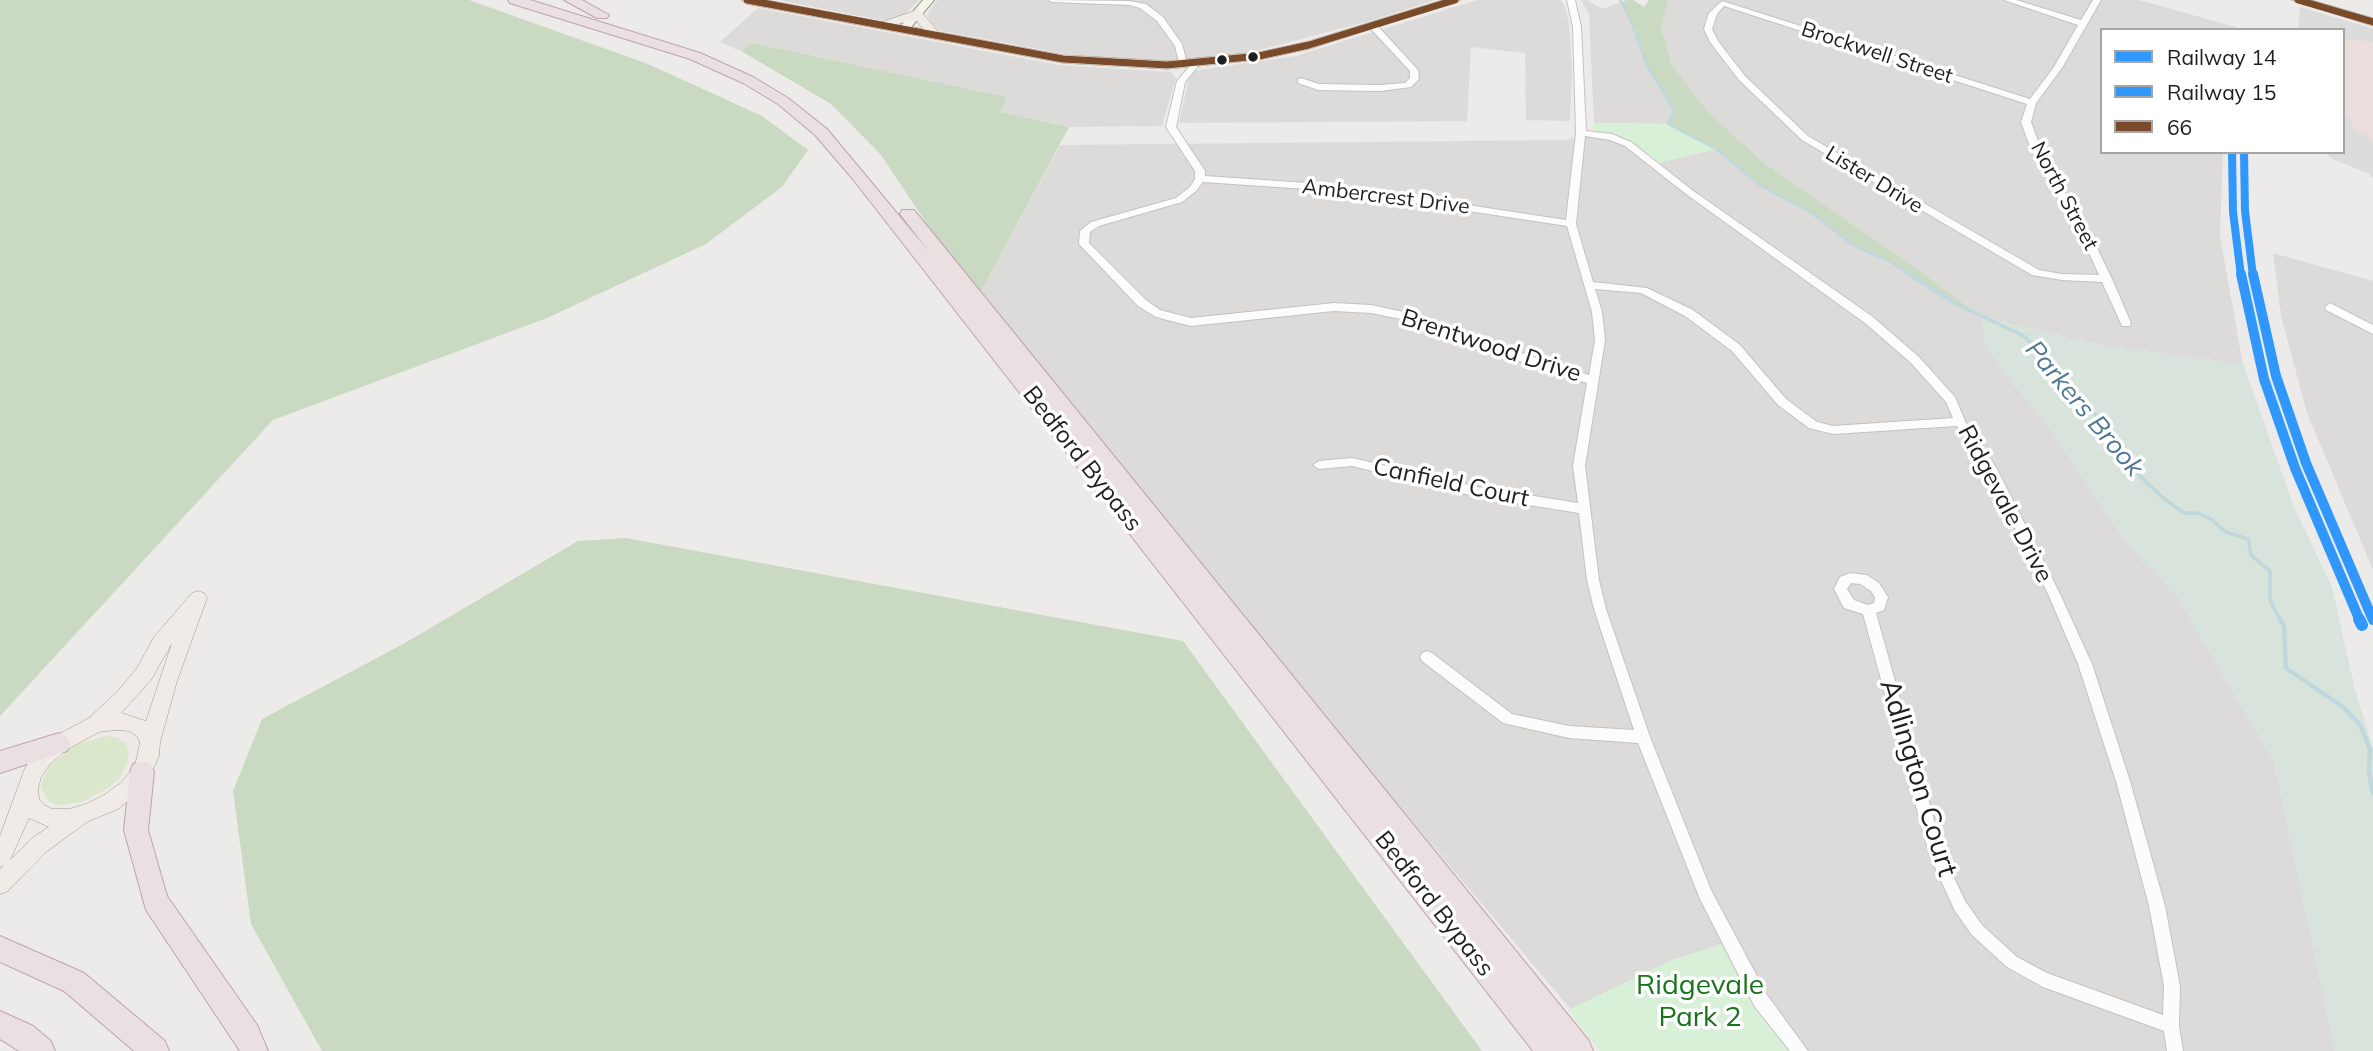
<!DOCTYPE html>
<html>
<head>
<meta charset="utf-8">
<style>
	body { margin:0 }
	#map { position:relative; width:2373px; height:1051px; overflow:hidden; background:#edebe9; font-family:Mulish,sans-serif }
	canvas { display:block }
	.legend { position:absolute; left:2100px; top:28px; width:245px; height:126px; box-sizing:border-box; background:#fff; border:2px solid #a5a5a5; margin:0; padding:9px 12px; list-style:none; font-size:21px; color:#1f1f1f }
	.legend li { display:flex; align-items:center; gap:14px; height:35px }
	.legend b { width:35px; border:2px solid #a5a5a5 }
</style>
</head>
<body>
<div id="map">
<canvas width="2373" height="1051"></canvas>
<ul class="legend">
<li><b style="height:9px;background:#3098fc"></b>Railway 14</li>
<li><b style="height:9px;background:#3098fc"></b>Railway 15</li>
<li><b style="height:9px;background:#7a4b2a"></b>66</li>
</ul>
</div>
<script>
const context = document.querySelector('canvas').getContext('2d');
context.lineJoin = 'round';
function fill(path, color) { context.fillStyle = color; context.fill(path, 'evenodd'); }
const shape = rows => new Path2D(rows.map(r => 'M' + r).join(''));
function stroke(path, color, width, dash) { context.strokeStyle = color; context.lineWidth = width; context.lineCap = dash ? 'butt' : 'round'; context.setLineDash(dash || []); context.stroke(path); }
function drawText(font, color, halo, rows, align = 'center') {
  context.font = font + ' Mulish,sans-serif'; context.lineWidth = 7; context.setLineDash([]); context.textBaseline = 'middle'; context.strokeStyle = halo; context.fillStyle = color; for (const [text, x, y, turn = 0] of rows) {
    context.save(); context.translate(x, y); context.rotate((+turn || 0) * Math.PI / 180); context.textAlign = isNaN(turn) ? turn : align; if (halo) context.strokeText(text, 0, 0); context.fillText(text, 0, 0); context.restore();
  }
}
fill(shape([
	[778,0,919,0,902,17,885,21],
	[937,0,1435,0,1373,20,1248,53,1171,60,1111,59,1060,53,936,30,927,15],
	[1477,0,1560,0,1564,4,1569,23,1572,69,1570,121,1526,120,1525,53,1471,47,1467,121,1179,123,1190,74,1199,70,1296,56],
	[1581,0,1588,0,1602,9,1621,2,1631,21,1649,70,1674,110,1668,124,1594,123,1589,14],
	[1668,0,2139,0,2239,28,2102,30,2102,152,2223,152,2220,236,2243,364,2110,347,1983,318,1985,346,2049,429,2128,545,2176,595,2274,762,2335,1051,1606,1051,1190,558,977,299,1060,145,1565,140,1597,132,1613,135,1654,164,1716,149,1761,186,1812,213,1853,245,1923,281,1910,264,1765,164,1708,112,1672,65,1661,27],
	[758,8,1058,65,1171,72,1176,78,1162,126,1069,127,999,112,1007,97,752,43,741,51,720,42],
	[2273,253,2373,281,2373,570,2307,413,2281,316]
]), '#dcdbda');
fill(shape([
	[2300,7,2373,29,2373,178,2369,174,2333,159,2324,152,2343,152,2343,30,2298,30]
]), '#eadddc');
fill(shape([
	[106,736,118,738,126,744,129,753,127,764,121,776,109,788,82,802,58,805,49,802,41,788,44,776,51,764,77,744]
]), '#dbe7cb');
fill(shape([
	[0,0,469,0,648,64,762,116,808,150,782,187,706,244,547,318,273,420,0,716],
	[1627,0,1633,0,1644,7,1649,0,1668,0,1661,27,1672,65,1708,112,1765,164,1910,264,1982,318,1890,262,1853,245,1812,213,1761,186,1716,149,1668,124,1674,110,1649,70,1631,21,1621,2],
	[752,43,1007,97,1000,112,1069,127,977,299,881,155,831,104,741,51],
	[626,538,1183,641,1482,1051,322,1051,251,924,233,791,262,719,405,643,578,541]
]), '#cad9c1');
fill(shape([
	[1983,318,2110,347,2243,364,2294,507,2332,587,2355,690,2373,748,2373,1051,2335,1051,2274,762,2176,595,2128,545,2049,429,1985,346]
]), '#d7e3db');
fill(shape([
	[1594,123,1668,124,1716,149,1654,164,1613,135,1597,132,1593,129],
	[1722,944,1789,1051,1600,1051,1568,1010,1672,960]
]), '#d9f0d8');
fill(shape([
	[2300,7,2373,29,2373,42,2343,38,2343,30,2298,30],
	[2343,115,2347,115,2357,133,2366,134,2373,142,2373,178,2369,174,2333,159,2324,152,2343,152]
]), '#dddcdc');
stroke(shape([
	[1620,0,1631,21,1647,66,1674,110,1668,124,1716,149,1761,186,1812,213,1853,245,1890,262,1912,276]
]), '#c0d8dd', 2.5);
stroke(shape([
	[1909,274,1954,303,2022,335,2043,352,2070,388,2108,428,2113,450,2163,498,2184,513,2198,513,2211,519,2226,532,2248,539,2251,555,2270,571,2270,601,2281,621]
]), '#c0d8dd', 3.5);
stroke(shape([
	[2280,619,2284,626,2286,668,2343,707,2360,725,2370,749,2369,772,2373,793]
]), '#c0d8dd', 4.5);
const street = shape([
	[1048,0,1129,1,1146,4,1163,17,1182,44,1187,64,1180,66,1175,46,1157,21,1140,8,1129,5,1052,2,1048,0],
	[1567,0,1575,0,1581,27,1586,131,1612,134,1631,142,1692,190,1873,317,1919,357,1955,397,1965,421,1997,469,2060,594,2092,664,2130,781,2165,906,2180,986,2179,1026,2183,1051,2167,1051,2164,1031,2043,987,2007,967,1972,935,1955,911,1930,857,1863,614,1844,608,1834,589,1840,577,1850,573,1867,575,1879,583,1888,597,1884,610,1876,613,1944,856,1965,901,1982,925,2017,957,2047,973,2163,1015,2164,986,2149,906,2116,781,2078,664,2048,594,1988,474,1957,426,1833,434,1809,428,1778,405,1732,351,1685,316,1641,293,1595,289,1602,312,1605,340,1585,466,1599,580,1606,609,1650,737,1711,890,1767,995,1808,1051,1790,1051,1755,1007,1700,899,1638,743,1569,738,1503,723,1422,661,1420,657,1422,653,1427,651,1432,653,1512,714,1569,726,1634,730,1594,609,1587,580,1579,513,1478,497,1352,466,1319,469,1313,465,1319,461,1352,458,1478,487,1578,503,1573,466,1587,383,1471,345,1420,323,1371,313,1334,311,1191,326,1156,317,1138,306,1079,244,1080,231,1091,222,1176,198,1190,187,1195,179,1195,171,1166,127,1177,81,1193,62,1196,61,1200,64,1185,82,1176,127,1205,171,1205,176,1337,185,1566,220,1576,133,1573,27,1567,0],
	[1585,136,1610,140,1625,146,1686,194,1865,323,1911,363,1946,402,1953,418,1833,426,1817,422,1786,399,1740,345,1693,310,1647,288,1593,282,1576,224,1585,136],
	[1203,182,1337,191,1567,226,1592,312,1595,340,1589,375,1479,339,1427,317,1371,305,1334,303,1191,318,1160,310,1146,300,1089,243,1090,232,1099,226,1182,202,1196,191,1203,182],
	[1851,583,1860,584,1871,591,1875,598,1874,603,1868,605,1854,600,1847,589,1851,583],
	[2004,0,2016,0,2081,20,2093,0,2101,0,2062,68,2036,103,2031,122,2042,152,2097,248,2112,279,2131,323,2130,326,2122,326,2102,282,2062,280,2032,275,1802,140,1739,80,1710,42,1704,29,1709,13,1722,1,2030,99,2054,67,2078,25,2004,0],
	[1724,6,2027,104,2021,122,2032,152,2087,248,2099,275,2062,274,2039,270,1808,136,1745,76,1718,41,1712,29,1717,14,1724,6],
	[1373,23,1376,24,1418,70,1419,79,1411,87,1380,91,1318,90,1298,83,1298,79,1301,78,1319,84,1380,85,1405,83,1410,78,1410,71,1370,28,1370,24,1373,23],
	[2330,303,2373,325,2373,334,2326,310,2325,307,2330,303]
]);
const secondary = shape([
	[923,0,934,0,907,32,899,32,899,28,923,0]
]);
const primary = shape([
	[741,0,766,0,882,22,917,10,921,11,938,32,1063,55,1167,61,1259,52,1306,42,1443,0,1461,0,1309,49,1259,60,1167,69,1063,63,747,4,741,0],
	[915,19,923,29,898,24,915,19],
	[2292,0,2311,0,2373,18,2373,26,2292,0],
	[198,591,204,593,207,598,177,681,160,742,159,756,149,778,136,794,118,809,87,822,46,852,8,891,0,894,0,869,4,865,0,867,0,836,25,768,36,752,52,738,89,718,117,692,137,668,154,637,192,593,198,591],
	[172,643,146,721,121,713,151,680,172,643],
	[116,730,129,731,137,736,140,742,135,766,122,782,104,795,86,804,69,809,52,809,44,805,39,799,38,789,41,777,50,764,66,750,99,732,116,730],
	[29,818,49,827,32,838,10,860,29,818]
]);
const highway = shape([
	[508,0,530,0,700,53,753,77,788,98,827,129,930,253,900,214,902,210,914,210,1589,1041,1593,1051,1533,1051,852,178,815,135,778,104,743,83,690,59,510,3,508,0],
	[564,0,582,0,609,15,607,18,597,18,564,0],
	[59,733,67,737,71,744,67,751,0,773,0,751,59,733],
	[142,761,151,764,154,772,148,830,167,896,257,1025,268,1051,240,1051,146,910,124,830,130,772,133,764,142,761],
	[0,936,84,973,165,1041,169,1051,134,1051,64,991,0,962,0,936],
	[0,1011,33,1026,51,1041,55,1051,19,1051,0,1039,0,1011]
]);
stroke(street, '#c3c2c1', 2);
stroke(secondary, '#959582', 2);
stroke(primary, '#a19788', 1);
stroke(highway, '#bfa2ac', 2);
fill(street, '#fcfcfc');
fill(secondary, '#f3f3ec');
fill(primary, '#f0ebe6');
fill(highway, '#eae0e2');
stroke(shape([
	[747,0,1063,59,1167,65,1259,56,1309,45,1455,0],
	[2298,0,2373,22]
]), '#7a4b2a', 7);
stroke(shape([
	[2244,152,2245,211,2253,276]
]), '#3098fc', 8);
stroke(shape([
	[2253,274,2276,376,2306,463,2373,620]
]), '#3098fc', 10);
stroke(shape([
	[2232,152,2233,212,2241,276]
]), '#3098fc', 8);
stroke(shape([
	[2241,274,2264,379,2295,468,2360,621]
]), '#3098fc', 10);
stroke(shape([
	[2359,619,2362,625]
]), '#3098fc', 12);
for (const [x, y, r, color] of [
	[1253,57,6,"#1f1f1f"],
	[1222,60,6,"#1f1f1f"]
]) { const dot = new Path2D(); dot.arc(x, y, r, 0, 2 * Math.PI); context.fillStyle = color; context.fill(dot); stroke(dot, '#fff', 2.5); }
drawText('21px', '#1f1f1f', '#fff', [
	["Brockwell Street",1877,53,18],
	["Lister Drive",1874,180,31],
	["North Street",2064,196,62],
	["Ambercrest Drive",1386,197,7]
]);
drawText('24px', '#1f1f1f', '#fff', [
	["Brentwood Drive",1491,346,18],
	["Bedford Bypass",1082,459,52],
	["Canfield Court",1451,483,12],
	["Ridgevale Drive",2005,504,62],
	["Bedford Bypass",1434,904,52]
]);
drawText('italic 26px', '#4e7697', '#fff', [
	["Parkers Brook",2084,409,50]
]);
drawText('28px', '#1f1f1f', '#fff', [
	["Adlington Court",1918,778,73]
]);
drawText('28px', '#17741a', '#fff', [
	["Ridgevale",1700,986],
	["Park 2",1700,1018]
]);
</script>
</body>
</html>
